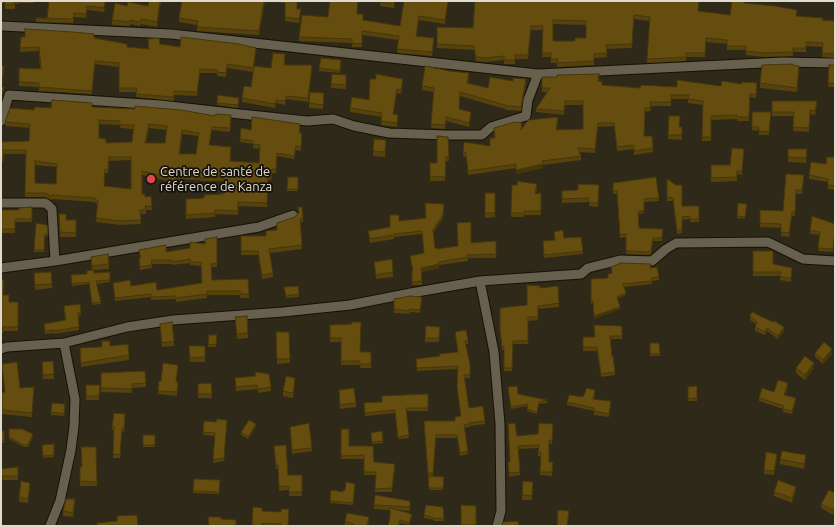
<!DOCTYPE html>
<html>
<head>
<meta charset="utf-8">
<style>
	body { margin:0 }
	#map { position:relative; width:836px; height:527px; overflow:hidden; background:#2f291a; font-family:Ubuntu,sans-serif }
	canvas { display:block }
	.frame { position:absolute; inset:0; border:2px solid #dfdbd1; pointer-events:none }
</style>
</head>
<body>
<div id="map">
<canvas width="836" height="527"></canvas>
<div class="frame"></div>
</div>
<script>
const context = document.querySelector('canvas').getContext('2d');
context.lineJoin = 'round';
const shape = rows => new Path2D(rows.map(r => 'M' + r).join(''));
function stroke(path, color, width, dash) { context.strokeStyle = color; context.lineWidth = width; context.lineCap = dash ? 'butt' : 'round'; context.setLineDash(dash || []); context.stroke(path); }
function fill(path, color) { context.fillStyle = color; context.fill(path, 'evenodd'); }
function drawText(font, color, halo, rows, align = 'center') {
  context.font = font + ' Ubuntu,sans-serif'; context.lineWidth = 3.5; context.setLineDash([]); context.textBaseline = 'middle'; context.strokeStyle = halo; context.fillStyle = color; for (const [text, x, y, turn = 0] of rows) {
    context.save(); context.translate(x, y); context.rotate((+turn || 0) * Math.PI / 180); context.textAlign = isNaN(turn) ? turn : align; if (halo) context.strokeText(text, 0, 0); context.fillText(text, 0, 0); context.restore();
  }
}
const minor = shape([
	[1,26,171,34,538,74,783,62,835,63],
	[1,121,9,95,160,105,240,114,307,121,333,119,354,126,389,133,446,135,482,135,491,127,526,116,528,100,538,74],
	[1,203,45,203,48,205,52,209,55,261],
	[1,268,55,261,259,227,293,215],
	[480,281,494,352,500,424,501,511,497,526],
	[1,349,7,347,64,343,127,327,173,320,283,312,350,305,411,293,480,281,581,274,588,268,620,260,652,261,666,249,676,243,768,242,803,259,835,261],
	[50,526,60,501,71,450,74,426,75,399,64,343]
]);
stroke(minor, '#171104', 11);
stroke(minor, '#67604f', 9);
fill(shape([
	[1,1,34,1,34,3,19,3,19,4,15,4,15,9,5,9,5,3,1,3],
	[59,1,106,1,104,12,87,10,86,18,74,17,73,23,36,22,36,18,47,18],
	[149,1,161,1,157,27,141,24,140,26,130,24,130,26,112,25,112,20,127,6,148,6],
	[265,1,259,35,197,31,197,25,179,22,179,18],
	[277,1,297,1,297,9,301,13,299,23,285,21,285,3,277,2],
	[324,1,358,1,357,14,363,21,400,26,420,2,448,1,445,24,419,20,417,36,434,42,432,56,397,53,398,40,362,35,362,47,352,47,352,43,299,41,299,37,328,17,329,1],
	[381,1,395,1,394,8,380,6],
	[474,1,663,1,699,11,730,15,744,3,796,16,822,20,835,21,835,58,822,57,823,47,806,46,806,52,793,52,793,56,764,57,746,55,746,50,727,50,727,44,706,42,705,57,686,57,686,61,647,63,650,21,634,19,632,48,606,49,607,57,594,58,594,65,557,67,557,63,551,63,551,57,542,57,543,30,531,30,528,59,515,59,515,64,504,64,504,60,485,62,476,61,474,50,437,48,437,27,473,28,475,1],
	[553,24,586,25,586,38,575,41,553,41],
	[21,37,94,38,127,47,148,49,148,39,160,44,180,47,256,52,253,72,227,68,226,77,217,76,217,73,200,73,197,96,174,95,174,101,136,97,136,92,119,92,119,67,95,64,92,94,39,91,39,87,19,86,19,68,40,69,39,51,20,52],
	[285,58,285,65,312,69,308,102,286,99,285,105,276,103,275,108,242,102,242,98,251,87,271,68],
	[341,60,340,73,319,71,319,68],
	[792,65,799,71,797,92,760,88,760,83],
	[829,65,835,65,835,87,828,87],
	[542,77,598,81,602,85,640,88,677,87,721,86,757,87,756,98,750,97,749,121,737,121,737,119,711,120,711,141,702,141,703,105,688,103,688,99,671,99,671,106,650,106,651,111,645,112,644,136,653,148,653,152,634,155,634,149,617,151,614,126,598,127,595,153,579,152,581,156,581,160,543,165,543,168,516,174,516,168,468,175,466,157,463,156,463,152,490,146,495,138,494,128,522,129,558,121,557,130,583,129,583,105,565,105,564,115,536,112,536,109,547,92,542,92],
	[469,78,468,83,488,88,526,83,521,111,508,110,460,96,459,109,471,116,469,127,446,121,445,129,431,128,434,92,422,90,422,86],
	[346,79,346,89,331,88,331,84],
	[403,82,401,94,397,93,393,114,398,119,397,127,381,125,382,117,350,112,350,108,369,100],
	[324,98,323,109,309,108,309,103],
	[239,100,238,108,217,105,217,103],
	[772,101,817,105,815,115,810,114,809,132,793,131,794,116,772,116],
	[92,107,231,119,230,132,212,130,209,145,231,161,259,163,260,149,253,148,253,144,240,142,240,139,251,130,300,128,300,133,302,137,301,151,296,150,294,159,277,156,276,173,272,173,271,180,268,180,267,207,238,206,238,215,215,214,215,217,186,219,186,199,204,198,223,194,224,181,200,181,200,180,178,179,175,192,167,191,168,181,142,175,142,194,145,197,151,196,152,210,146,210,146,214,140,214,141,224,120,225,96,222,98,204,95,203,95,202,52,199,51,200,45,197,25,197,26,154,4,154,3,162,1,162,1,142,29,141,30,128,5,126,5,122,34,110,51,108],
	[99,124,120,125,120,128,133,129,132,142,106,143,99,138],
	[149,128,167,130,165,143,146,143],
	[182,134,198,136,196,154,180,154],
	[131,160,131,189,104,186,105,173,108,173,109,161],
	[35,165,57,167,56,184,35,183],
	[752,112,771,116,769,135,759,135,759,131,752,130],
	[669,116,679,127,682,127,682,140,668,139],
	[448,137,449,161,446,161,445,181,430,181,430,163,437,163],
	[386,144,385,157,373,156,373,151],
	[744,149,742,175,737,174,737,181,711,182,711,165,730,165],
	[788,149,807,149,806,163,788,162],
	[835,157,835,190,828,189,828,182,809,179,809,175],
	[786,174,804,179,802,194,796,194,795,216,792,216,789,237,781,236,781,228,760,227,760,210,783,211],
	[288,177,298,177,298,191,287,191],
	[667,179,682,206,699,206,699,222,690,222,690,219,682,220,682,233,677,234,673,201,667,201],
	[517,181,537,188,536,194,541,193,541,215,524,215,524,217,511,217,512,185,517,185],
	[613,183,659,198,659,201,644,202,644,213,638,214,639,228,663,229,662,241,653,241,651,254,650,255,626,254,626,237,620,238,617,194,613,194],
	[599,185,598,207,589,206,589,202,562,203,562,191,578,190],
	[485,193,495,193,495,217,485,218],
	[738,203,747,204,745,219,737,218],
	[32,207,32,222,15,222,15,233,1,233,2,245,1,245,1,210,19,210],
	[298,207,303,218,303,222,300,222,302,249,270,253,273,273,273,277,262,279,258,255,241,255,241,236,266,236,277,230,295,217,298,213],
	[444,208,443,219,433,233,435,248,437,249,458,246,471,243,496,241,496,258,468,258,468,261,439,265,439,268,421,272,422,285,412,285,412,274,413,270,410,260,410,256,424,253,422,234,394,237,394,239,370,243,368,231,390,227,399,221,426,218],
	[59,218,66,220,76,220,76,237,60,237],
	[835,224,835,242,834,241,833,252,818,251,820,235,810,234,810,230],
	[47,225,48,236,45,236,44,252,34,252,34,250],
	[554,232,564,238,583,251,583,254,544,258,543,241,555,240],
	[217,237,217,267,212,267,212,280,248,279,249,298,240,298,240,295,207,295,207,298,176,302,176,299,151,300,151,297,115,301,113,283,157,290,202,283,201,266,190,265,190,263,172,265,172,264,152,264,152,268,140,270,139,262,139,258,140,258,139,250,166,252,190,248,205,244],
	[753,251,773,264,792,268,791,282,780,280,780,276,753,276],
	[91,257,109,264,109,269,93,270,94,273,110,272,110,282,97,284,101,304,92,305,89,284,72,286,71,275,87,274,87,271,92,270],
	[374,262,393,272,393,277,376,279],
	[611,267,650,268,659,277,659,280,652,281,652,284,624,287,626,295,617,299,620,309,594,319,593,303,591,304,591,279,608,278,612,273],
	[34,273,52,284,52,288,35,290],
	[1,280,3,295,9,302,18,302,18,331,3,331,3,333,1,333],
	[284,287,299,294,299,297,286,298],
	[540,288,559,303,559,307,538,309,538,320,528,321,528,344,513,344,512,371,504,371,504,350,502,350,500,333,500,308,527,305],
	[394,299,422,300,420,313,410,312,409,314,394,313],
	[64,306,81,312,81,315,78,316,79,330,54,334,54,333,45,334,44,324,65,321],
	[750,316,784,331,778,339,767,331,765,335,755,331,755,327,756,324,750,320],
	[235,317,248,333,248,338,237,339],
	[160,324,174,341,174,346,162,347],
	[330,325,361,352,371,352,371,368,360,368,360,365,341,365,341,342,330,342],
	[426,326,440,327,439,342,425,342],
	[622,326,622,339,610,339,612,357,615,372,615,375,601,377,597,351,583,351,583,337,595,337],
	[276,332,289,332,290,363,277,364],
	[455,332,468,340,468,344,465,344,470,364,470,378,465,378,469,408,485,421,485,424,469,426,469,427,464,428,468,454,460,456,457,438,436,438,433,476,428,476,424,424,455,421,455,417,461,416,457,390,458,369,417,371,416,362,458,352],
	[209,335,217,335,216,347,208,347],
	[650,343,659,343,660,356,650,356],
	[110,346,129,355,129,360,81,367,80,348],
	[189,346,205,346,205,362,190,362],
	[815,353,832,354,823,364,815,357],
	[53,361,54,379,43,379,42,362],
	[2,364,20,388,34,387,32,417,2,414,2,393,5,392],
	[178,368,176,382,178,382,177,396,158,394,159,381,161,381],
	[796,368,814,368,805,380,796,373],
	[145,371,146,387,132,388,132,393,101,392,101,373],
	[255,372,271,387,271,391,258,393,257,389,236,391,235,378,255,376],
	[211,383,212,398,198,398,198,384],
	[295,383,293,398,283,396,283,391],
	[86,385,100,385,99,400,86,400],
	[697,386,697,401,688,401,688,387],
	[788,386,785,396,796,401,792,414,783,412,783,409,759,401,759,398],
	[508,389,518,394,547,400,547,403,539,404,537,414,527,411,527,406,511,409],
	[339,390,356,403,356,407,340,409],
	[595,393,594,399,611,405,609,417,594,415,594,411,567,405,567,402,583,397],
	[428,394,428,411,406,411,409,438,398,439,395,413,365,416,364,403,382,402],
	[65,404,64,416,51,415,51,412],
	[125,418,124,432,122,431,120,458,113,458,114,431,112,430,112,427],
	[227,420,224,461,213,463,215,436,203,435,204,421,216,422],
	[256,427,248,439,241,435,241,432],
	[290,427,312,448,312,451,292,454],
	[553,428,552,444,549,444,549,462,553,462,552,476,540,475,541,456,538,456,538,448,518,449,520,475,509,477,508,462,510,462,517,436,538,434],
	[9,429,33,437,28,447,24,447,9,439],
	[341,429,349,446,374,462,395,468,392,492,375,492,376,475,364,475,364,459,341,459],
	[1,431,4,435,4,443,1,443],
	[143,435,155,435,155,447,143,447],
	[371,435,383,441,383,443,372,444],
	[54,444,54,457,43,458,42,445],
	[96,447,97,486,80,486,80,467,82,467],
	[274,450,288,475,302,475,302,496,289,496,289,490,279,491,278,469,276,469],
	[777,458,774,475,764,474,764,470],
	[780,459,806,460,804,469,780,464],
	[18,467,18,480,2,480,2,484,1,484,1,469],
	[428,476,444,477,443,490,429,490],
	[194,479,220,480,219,494,193,493],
	[533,482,532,500,522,500,522,495],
	[355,484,353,505,330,503,331,490,343,492],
	[30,487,28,503,19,502,19,497],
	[796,491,792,503,774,496,774,492],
	[835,493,833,515,821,508,821,504],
	[375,495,410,505,410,511,398,510,412,516,409,525,400,523,399,526,388,526,390,517,390,510,374,509],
	[75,504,73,517,63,516,63,511],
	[461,505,476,506,476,526,461,526],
	[253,507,262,511,289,526,252,526],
	[443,507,444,521,434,521,434,520,424,518,424,515],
	[345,521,369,521,368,526,348,526,345,525]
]), '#56420c');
fill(shape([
	[160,1,161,1,157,27,157,22],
	[264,1,265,1,259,35,259,31],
	[419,16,419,20,416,40,416,36],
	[256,48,256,52,253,72,253,68],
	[312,65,312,69,308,102,308,98],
	[4,66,4,70,2,87,2,83],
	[799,66,799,71,797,92,797,88],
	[200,69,200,73,197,96,197,92],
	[526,79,526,83,521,111,521,107],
	[4,87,4,91,1,102,1,98],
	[397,89,397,93,393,118,393,114],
	[817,101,817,105,815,115,815,111],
	[471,112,471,116,469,127,469,123],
	[149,124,149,128,145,147,145,143],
	[543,164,543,168,516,174,516,170],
	[444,204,443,219,433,234,433,230],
	[439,264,439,268,421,272,421,268],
	[626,293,626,295,617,299,617,297],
	[620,307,620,309,594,319,594,316],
	[784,327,784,331,778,339,778,336],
	[767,328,767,331,765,335,765,332],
	[832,349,832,354,823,364,823,360],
	[814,363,814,368,805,380,805,375],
	[295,378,295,383,293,398,293,393],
	[788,383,788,386,784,398,784,395],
	[796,398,796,401,792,414,792,411],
	[256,424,256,427,248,439,248,437],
	[33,434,33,437,28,447,28,445],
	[777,454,777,458,774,475,774,471],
	[806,455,806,460,804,469,804,464],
	[796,487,796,491,792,503,792,498],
	[835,507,835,512,833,515,833,510]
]), '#46360a');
const building = shape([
	[5,1,15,1,15,4,5,5,5,1],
	[49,1,105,1,104,8,87,6,86,14,74,13,73,19,36,18,47,18,49,1],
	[149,1,160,1,157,22,141,19,140,22,130,20,130,22,112,20,115,3,127,6,128,2,148,6,149,1],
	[182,1,264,1,259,31,197,27,198,21,179,18,182,1],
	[285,1,297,1,297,9,301,9,299,19,285,17,285,1],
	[330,1,358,1,357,14,363,14,363,20,400,26,404,1,416,1,420,2,420,1,448,1,445,20,419,16,416,36,434,38,432,52,397,49,399,36,362,31,362,44,352,43,352,39,299,37,302,15,328,17,330,1],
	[381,1,394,1,394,4,380,2,381,1],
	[475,1,663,1,670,2,670,1,699,1,698,11,730,15,732,1,744,1,744,3,775,6,797,10,796,16,823,18,822,20,835,21,835,54,822,53,823,43,806,42,806,48,793,48,793,52,764,53,746,51,746,46,727,46,727,40,706,38,705,53,686,53,686,57,647,59,650,17,634,15,632,44,606,45,607,53,594,54,594,61,557,63,558,59,551,59,551,53,542,53,543,26,531,26,528,55,515,55,515,60,504,60,504,56,485,58,476,57,474,46,437,44,437,27,473,28,475,1],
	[553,20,586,21,586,38,575,38,575,41,553,41,553,20],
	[25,29,73,32,94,34,94,38,127,44,127,47,149,49,148,39,159,38,160,44,180,47,181,37,239,44,256,48,253,68,227,64,226,73,217,72,217,70,200,69,197,92,174,91,174,97,136,94,137,88,119,88,119,63,95,61,92,91,39,87,39,83,19,82,19,68,41,69,39,47,20,48,21,37,25,37,25,29],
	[273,53,285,54,284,65,312,65,308,98,286,96,285,101,276,100,275,104,242,98,244,86,251,87,254,66,271,68,273,53],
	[321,58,341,60,340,71,319,68,321,58],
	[792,64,792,65,799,66,797,88,760,83,762,65,792,64],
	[1,65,4,66,2,83,1,83,1,65],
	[829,65,835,65,835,83,828,83,829,65],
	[425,66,450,71,469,73,467,83,488,88,490,77,513,81,513,78,526,79,521,107,508,106,460,92,459,109,471,112,469,123,446,117,445,125,431,124,434,88,422,86,425,66],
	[332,74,346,75,346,85,331,84,332,74],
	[376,74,403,79,401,90,397,89,393,114,398,115,397,123,381,121,382,113,350,108,352,97,369,100,370,79,376,79,376,74],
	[599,74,598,81,602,82,602,85,640,88,641,85,677,87,677,80,721,86,722,81,742,84,742,82,757,83,756,94,750,94,749,117,737,117,737,115,711,116,711,137,702,137,703,101,688,99,689,95,671,95,671,102,650,102,651,108,645,108,644,136,652,136,653,148,634,151,634,145,617,147,614,123,598,123,595,149,578,148,581,156,542,161,543,164,516,170,516,164,468,171,466,153,463,152,464,142,490,146,490,138,495,138,494,128,515,122,522,123,521,130,528,120,558,117,556,130,583,129,583,101,565,101,564,111,536,109,550,88,542,88,542,77,557,77,557,75,599,74],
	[1,87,4,87,1,98,1,87],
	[310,92,324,93,323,105,309,103,310,92],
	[218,95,239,98,238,105,217,103,218,95],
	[52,100,92,103,92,107,135,109,135,106,181,110,215,116,216,114,231,115,230,128,212,127,209,145,231,147,230,161,259,163,260,145,253,144,253,141,240,139,241,128,251,130,252,117,300,124,299,133,302,133,301,147,296,146,294,156,277,153,276,169,272,169,271,176,268,176,267,203,238,202,238,211,215,210,215,213,186,215,186,199,204,198,204,195,223,194,224,177,200,178,200,176,178,176,175,188,167,187,168,177,142,171,142,194,145,194,145,197,151,196,152,206,145,206,146,210,140,210,141,220,120,221,96,218,98,200,95,200,95,198,52,195,51,196,45,193,25,193,26,150,4,150,3,158,1,158,1,142,29,141,30,124,5,122,10,108,34,110,35,107,51,108,52,100],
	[99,120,120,121,120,125,134,125,132,142,106,143,106,139,99,138,99,120],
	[149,124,167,126,165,143,145,143,149,124],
	[182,130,199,133,196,154,179,154,182,130],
	[109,157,131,157,131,189,104,186,105,169,108,170,109,157],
	[35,161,57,164,56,184,35,183,35,161],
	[772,101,817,101,815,111,810,110,809,128,793,127,794,112,772,112,772,101],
	[752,112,771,112,769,132,759,131,759,127,752,127,752,112],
	[669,116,680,116,679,127,682,127,682,135,668,135,669,116],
	[437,136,448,137,449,157,446,157,445,177,430,176,430,163,437,163,437,136],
	[374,139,386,140,385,152,373,151,374,139],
	[732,148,744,149,742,171,737,171,737,177,711,178,711,165,730,165,732,148],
	[788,149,807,149,806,158,788,157,788,149],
	[827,157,835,157,835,186,828,185,828,179,809,175,811,162,826,164,827,157],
	[786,174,804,175,802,190,796,190,795,212,792,212,789,233,781,232,781,224,760,223,760,210,783,211,786,174],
	[288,177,298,177,298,189,287,189,288,177],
	[656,177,659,198,644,199,644,211,638,211,639,228,663,229,662,238,653,238,651,251,650,252,626,251,626,234,620,235,617,191,613,191,613,183,656,177],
	[667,179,676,185,682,185,682,206,699,206,699,219,690,219,690,216,682,217,682,230,677,230,673,198,667,197,667,179],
	[517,181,537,184,535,194,541,193,541,211,524,211,524,213,511,213,512,185,518,185,517,181],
	[578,184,599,185,598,203,589,203,589,198,562,199,562,191,578,190,578,184],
	[485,193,495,193,495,213,485,213,485,193],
	[425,203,444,204,443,215,433,230,435,248,436,248,437,249,458,246,457,223,471,222,471,243,496,241,496,254,467,255,468,257,439,262,439,264,421,268,422,281,412,282,412,270,413,270,410,256,424,253,422,231,394,234,394,235,370,239,368,231,390,227,390,215,399,215,399,221,426,218,425,203],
	[738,203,747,204,745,217,737,216,738,203],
	[32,207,32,219,15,219,15,229,1,229,1,210,19,210,19,208,32,207],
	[298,207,302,207,303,218,300,219,302,245,269,249,273,273,262,275,258,251,241,251,241,236,266,236,266,231,277,230,277,223,295,217,299,212,298,207],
	[59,214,66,214,66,220,76,220,76,233,60,232,59,214],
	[812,216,835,224,835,238,834,238,833,249,818,248,820,232,810,230,812,216],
	[36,223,47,225,48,234,45,234,44,250,34,250,36,223],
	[563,230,564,238,581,237,583,251,544,255,543,241,555,240,554,232,563,230],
	[1,232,2,242,1,242,1,232],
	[217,237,217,263,211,264,212,280,248,279,249,294,240,294,240,291,207,291,207,294,176,298,176,296,151,297,151,294,115,298,113,283,130,280,131,286,156,282,157,290,202,283,201,262,190,262,190,259,172,262,172,260,151,260,152,265,140,267,139,258,141,258,139,250,166,245,166,252,190,248,190,242,205,244,205,239,217,237],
	[753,251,773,251,773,264,792,268,791,278,780,277,781,272,753,272,753,251],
	[108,254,109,264,92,266,91,257,108,254],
	[392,259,393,272,376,275,374,262,392,259],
	[621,263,651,264,650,268,657,267,659,277,652,278,652,281,623,284,626,293,617,297,620,307,594,316,593,301,591,301,591,279,608,278,608,274,612,273,611,267,621,263],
	[93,270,94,273,110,272,110,280,96,281,101,302,92,303,89,282,72,284,71,275,87,274,87,271,93,270],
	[51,272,52,284,35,285,34,273,51,272],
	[1,280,4,280,3,295,9,295,9,302,18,302,18,327,2,327,3,329,1,329,1,280],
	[527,285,540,286,540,288,558,286,559,303,538,306,538,317,528,317,528,341,513,341,512,368,504,368,504,346,502,347,500,330,500,308,527,305,527,285],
	[298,286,299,294,286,296,284,287,298,286],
	[410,296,422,297,420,310,410,309,409,311,394,309,394,299,410,296],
	[80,304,81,312,78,313,79,327,54,331,54,330,45,331,44,324,66,320,64,306,80,304],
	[752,312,773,322,774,321,784,327,778,336,767,328,765,332,755,327,757,322,750,316,752,312],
	[247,316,248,333,237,334,235,317,247,316],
	[172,322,174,341,162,343,160,324,172,322],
	[352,322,361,322,360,352,371,352,371,364,360,364,360,361,341,361,341,338,330,338,330,325,352,324,352,322],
	[594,325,622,326,622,336,610,336,612,357,613,356,615,372,601,374,597,347,583,347,583,337,595,337,594,325],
	[426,326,440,327,439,338,425,338,426,326],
	[466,330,468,340,465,341,470,364,470,375,464,375,469,408,483,406,485,421,469,423,469,424,464,425,468,451,460,453,457,435,436,435,433,473,428,473,424,421,455,421,455,417,461,416,457,387,458,366,417,368,416,359,440,356,439,354,458,352,455,332,466,330],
	[276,332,289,332,290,359,277,359,276,332],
	[209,335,217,335,216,345,208,344,209,335],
	[102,341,110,341,110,346,128,344,129,355,81,363,80,348,102,347,102,341],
	[824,342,832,349,823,360,815,353,824,342],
	[650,343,659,343,660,354,650,354,650,343],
	[189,346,205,346,205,357,190,358,189,346],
	[805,356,814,363,805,375,796,368,805,356],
	[53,361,54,374,43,375,42,362,53,361],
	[17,362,20,388,34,387,32,413,2,410,2,393,5,392,2,364,17,362],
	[163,363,178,365,176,382,178,382,177,392,158,391,159,381,161,381,163,363],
	[145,371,146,383,132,384,132,389,101,388,101,373,145,371],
	[255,372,269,374,271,387,258,389,257,385,236,387,235,378,256,376,255,372],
	[286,376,295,378,293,393,283,391,286,376],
	[778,380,788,383,784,395,796,398,792,411,783,409,784,406,759,398,762,388,774,392,778,380],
	[211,383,212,394,198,394,198,384,211,383],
	[86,385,100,385,99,396,86,396,86,385],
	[517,386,518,394,547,400,539,402,537,412,527,409,528,404,511,407,508,387,517,386],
	[697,386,697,398,688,399,688,387,697,386],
	[354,388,356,403,340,405,339,390,354,388],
	[587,388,595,390,593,399,611,401,609,414,594,411,594,408,567,402,569,395,583,397,587,388],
	[428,394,428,408,406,408,409,435,398,437,395,410,365,413,364,403,382,402,382,396,428,394],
	[52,403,65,404,64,414,51,412,52,403],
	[114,413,125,414,124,428,122,428,120,455,113,454,114,427,112,427,114,413],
	[217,419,227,420,224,458,213,460,215,433,203,432,204,421,216,422,217,419],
	[249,420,256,424,248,437,241,432,249,420],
	[309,423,312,448,292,450,290,427,309,423],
	[515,423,517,436,538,434,539,423,553,424,552,441,549,440,549,462,553,462,552,472,540,472,541,452,538,452,539,445,518,446,520,472,509,473,508,462,510,462,508,424,515,423],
	[9,429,22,429,33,434,28,445,24,445,9,437,9,429],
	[341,429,349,429,349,446,373,446,374,462,395,464,392,488,375,489,376,472,364,472,364,455,341,456,341,429],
	[1,431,4,431,4,440,1,440,1,431],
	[382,431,383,441,372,442,371,433,382,431],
	[143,435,155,435,155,445,143,445,143,435],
	[54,444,54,455,43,456,42,445,54,444],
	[286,445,288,475,302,475,302,492,289,492,289,486,279,487,278,465,276,465,274,446,286,445],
	[81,447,96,447,97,482,80,481,80,467,82,467,81,447],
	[782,451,806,455,804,464,780,459,782,451],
	[766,452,777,454,774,471,764,470,766,452],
	[18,467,18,476,2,476,2,480,1,480,1,469,18,467],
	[428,476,444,477,443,488,429,488,428,476],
	[194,479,220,480,219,492,193,491,194,479],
	[778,480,796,487,792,498,774,492,778,480],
	[21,481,30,483,28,499,19,497,21,481],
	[523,481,533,482,532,496,522,495,523,481],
	[346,482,355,484,353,503,330,501,331,490,343,492,343,490,345,490,346,482],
	[829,490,835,493,835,507,833,510,821,504,829,490],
	[375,495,410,501,410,507,374,505,375,495],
	[66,499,75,499,73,513,63,511,66,499],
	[426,505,443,507,444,518,434,519,434,518,424,515,426,505],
	[461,505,476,506,476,525,461,525,461,505],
	[253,507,262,508,262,511,281,512,281,509,289,509,288,526,281,526,281,524,262,523,262,526,252,525,253,507],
	[390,508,412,514,409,523,400,520,398,526,388,526,390,517,390,508],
	[558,510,569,511,567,526,557,526,558,510],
	[347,513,369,517,367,526,353,526,354,524,345,521,347,513],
	[137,515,138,526,97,526,97,523,117,521,117,516,137,515],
	[208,517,221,517,221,519,236,520,236,526,209,526,208,517],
	[518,521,519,526,502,526,503,522,518,521]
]);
fill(building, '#644d0e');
stroke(building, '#46360a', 1);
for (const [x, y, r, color] of [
	[151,179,5,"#e0444e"]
]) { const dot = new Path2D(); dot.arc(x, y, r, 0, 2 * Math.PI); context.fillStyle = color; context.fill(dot); stroke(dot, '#15120b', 1.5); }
drawText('13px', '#dfdbd1', '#15120b', [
	["Centre de santé de",160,172],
	["référence de Kanza",160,187]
], 'left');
</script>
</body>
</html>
